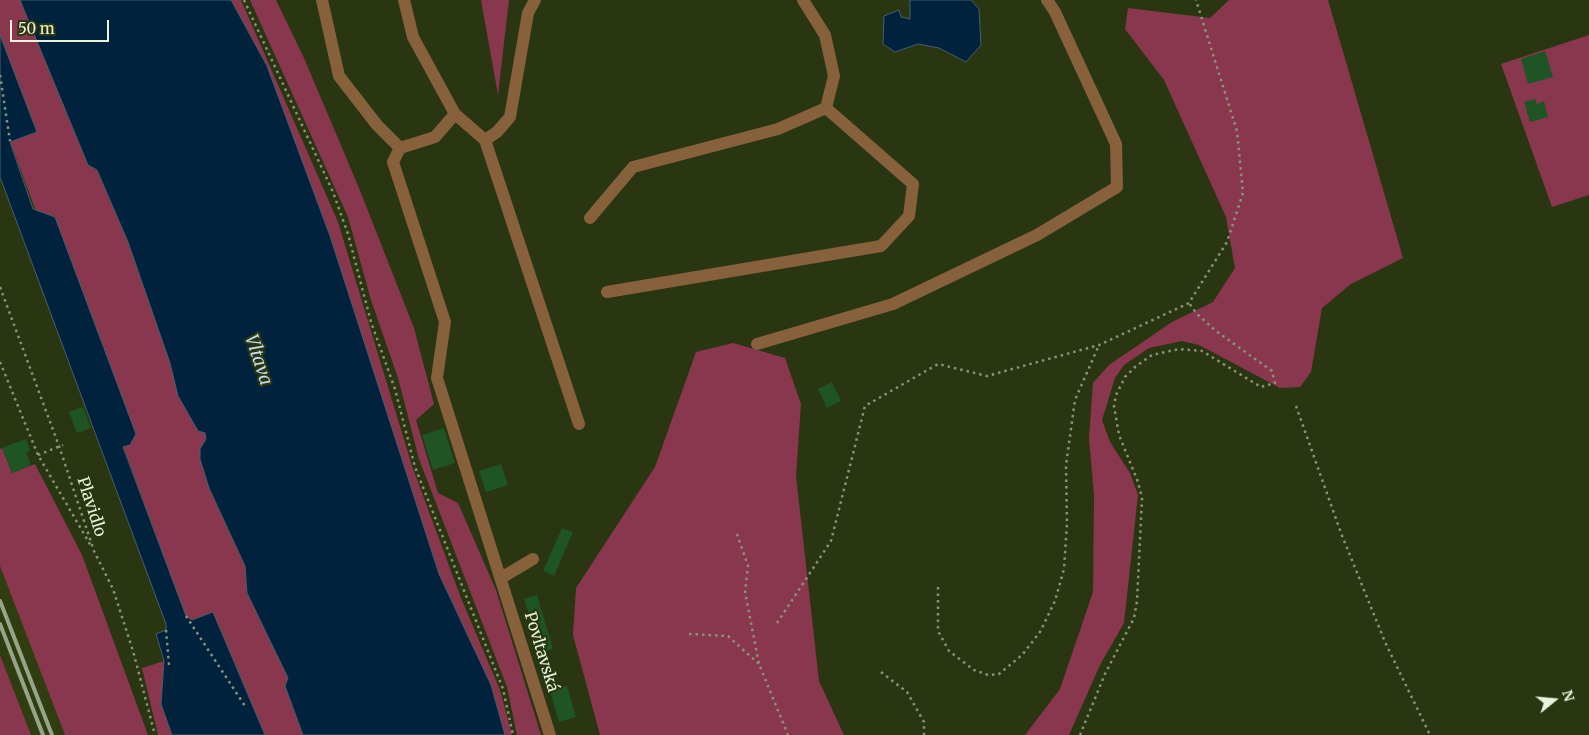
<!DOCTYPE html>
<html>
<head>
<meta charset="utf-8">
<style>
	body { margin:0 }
	#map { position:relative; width:1589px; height:735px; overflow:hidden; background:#293611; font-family:Merriweather,serif }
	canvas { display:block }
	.north { position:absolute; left:1529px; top:675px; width:50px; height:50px; -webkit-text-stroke:4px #293611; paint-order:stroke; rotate:73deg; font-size:14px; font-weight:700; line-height:20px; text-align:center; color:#e9f2dc }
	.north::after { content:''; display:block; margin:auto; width:18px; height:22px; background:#e9f2dc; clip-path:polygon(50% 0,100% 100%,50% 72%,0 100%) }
	.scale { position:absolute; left:10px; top:20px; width:99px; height:22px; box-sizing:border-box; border:2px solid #e9f2dc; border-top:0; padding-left:6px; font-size:15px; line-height:18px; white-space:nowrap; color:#e9f2dc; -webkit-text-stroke:4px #293611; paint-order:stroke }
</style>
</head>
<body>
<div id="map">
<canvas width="1589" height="735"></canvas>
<div class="north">N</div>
<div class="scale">50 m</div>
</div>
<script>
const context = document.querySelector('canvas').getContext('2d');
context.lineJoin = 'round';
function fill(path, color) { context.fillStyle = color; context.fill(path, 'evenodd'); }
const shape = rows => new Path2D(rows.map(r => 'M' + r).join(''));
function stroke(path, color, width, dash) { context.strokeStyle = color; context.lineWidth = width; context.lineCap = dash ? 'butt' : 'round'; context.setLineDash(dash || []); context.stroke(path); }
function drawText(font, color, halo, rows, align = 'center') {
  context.font = font + ' Merriweather,serif'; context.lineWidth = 4.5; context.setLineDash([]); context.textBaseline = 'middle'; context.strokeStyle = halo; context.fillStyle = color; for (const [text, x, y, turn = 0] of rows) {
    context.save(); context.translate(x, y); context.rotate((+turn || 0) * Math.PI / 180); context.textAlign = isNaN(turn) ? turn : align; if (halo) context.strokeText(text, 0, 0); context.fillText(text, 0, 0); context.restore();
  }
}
fill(shape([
	[0,566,28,638,65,735,31,735,0,655]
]), '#2f3d10');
fill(shape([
	[0,0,20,0,88,165,97,170,128,242,170,363,178,396,205,433,206,439,200,449,200,459,209,488,245,566,247,593,288,678,285,686,303,735,265,735,212,612,192,620,186,616,10,141,37,132,0,35],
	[231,0,241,0,338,222,412,466,461,598,500,690,512,735,505,735,491,685,439,574,330,236,267,66],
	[250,0,276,0,304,58,359,188,414,328,434,404,416,420,438,493,458,503,496,590,541,735,517,735,507,687,419,459,398,378,371,300,348,217],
	[481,0,509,0,498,95],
	[1229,0,1328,0,1403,258,1351,284,1322,308,1311,372,1300,387,1280,388,1199,345,1182,341,1149,348,1124,365,1115,378,1102,420,1110,442,1130,473,1138,495,1124,623,1100,665,1069,735,1025,735,1060,689,1093,592,1094,495,1089,438,1093,383,1109,365,1172,322,1213,302,1235,268,1226,217,1164,80,1125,29,1128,8,1210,18],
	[1589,35,1589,195,1552,207,1501,64],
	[733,343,785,358,801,404,796,476,819,681,844,735,600,735,573,635,576,588,655,467,696,352],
	[2,448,12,473,35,464,82,555,148,735,65,735,0,566,0,449],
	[0,655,31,735,0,735],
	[164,661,161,704,172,735,158,735,142,668]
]), '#89374e');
const water = shape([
	[20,0,231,0,267,66,330,236,439,574,491,685,505,735,303,735,285,686,288,678,247,593,245,566,209,488,200,459,200,449,206,439,205,433,198,431,178,396,170,363,128,242,97,170,88,165,20,0],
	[910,0,971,0,979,9,981,45,966,62,939,48,918,44,895,52,883,44,884,16,899,10,901,17,910,19,910,0],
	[0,35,37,132,10,142,33,209,55,217,136,434,130,445,123,447,186,616,192,620,213,612,265,735,172,735,161,704,164,661,156,634,166,630,166,624,0,177,0,35]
]);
fill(water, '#00223c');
stroke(water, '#46606c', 1);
fill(shape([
	[1545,51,1553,77,1528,84,1521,59],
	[1535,99,1537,104,1544,101,1548,117,1530,122,1524,102],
	[832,382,841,401,827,408,818,389],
	[83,407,91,428,77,433,69,412],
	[444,428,455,463,433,470,422,435],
	[26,439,30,451,26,452,31,465,12,473,2,448],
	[501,464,508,485,486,492,479,471],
	[562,528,573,532,554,576,543,571],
	[537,595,553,649,541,652,524,599],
	[567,686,576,717,559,722,550,691]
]), '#1f5424');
stroke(shape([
	[244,0,333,192,348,234,371,322,395,389,415,467,503,689,513,735],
	[0,75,10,141],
	[0,287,59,446,94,551,113,589,133,651,155,735],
	[0,362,38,455,91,546],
	[1296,406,1341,533,1385,642,1430,735],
	[38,455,63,445],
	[737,534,748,566,745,592,759,664,788,735],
	[938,587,938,631,949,651,974,670,988,675,999,674,1022,655,1040,632,1055,601,1064,569,1067,523,1066,465,1075,400,1099,345],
	[186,616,245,706],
	[777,623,831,541,865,406,938,364,987,376,1099,345,1189,303,1227,242,1243,193,1237,131,1196,0],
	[166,630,169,665],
	[689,634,728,636,759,664],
	[881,672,907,692,924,722,924,735],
	[1080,735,1105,674,1134,618,1137,601,1142,498,1138,482,1119,435,1114,406,1116,395,1125,377,1135,367,1152,355,1179,349,1202,351,1261,387,1275,383,1272,371,1216,331,1197,314,1189,303]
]), '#899477', 2.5, [2.5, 4]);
stroke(shape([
	[322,0,339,76,377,125,400,148,435,137,455,114],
	[404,0,413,37,455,114,485,140,579,424],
	[485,140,497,132,510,117,528,13,535,0],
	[400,148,393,162,445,322,437,378,550,735],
	[590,218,633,167,778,129,826,108,834,76,825,35,803,0],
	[607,292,881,246,909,216,913,184,826,108],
	[757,344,893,304,1037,235,1117,187,1116,144,1055,12,1047,0],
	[501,578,533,559]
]), '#86613b', 12);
stroke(shape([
	[0,601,52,735],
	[0,624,43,735]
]), '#98a387', 4);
drawText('16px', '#e9f2dc', '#293611', [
	["Plavidlo",91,507,72],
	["Povltavská",541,652,73]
]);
drawText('italic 18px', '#c4dbf0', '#293611', [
	["Vltava",258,360,72]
]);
</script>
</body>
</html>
